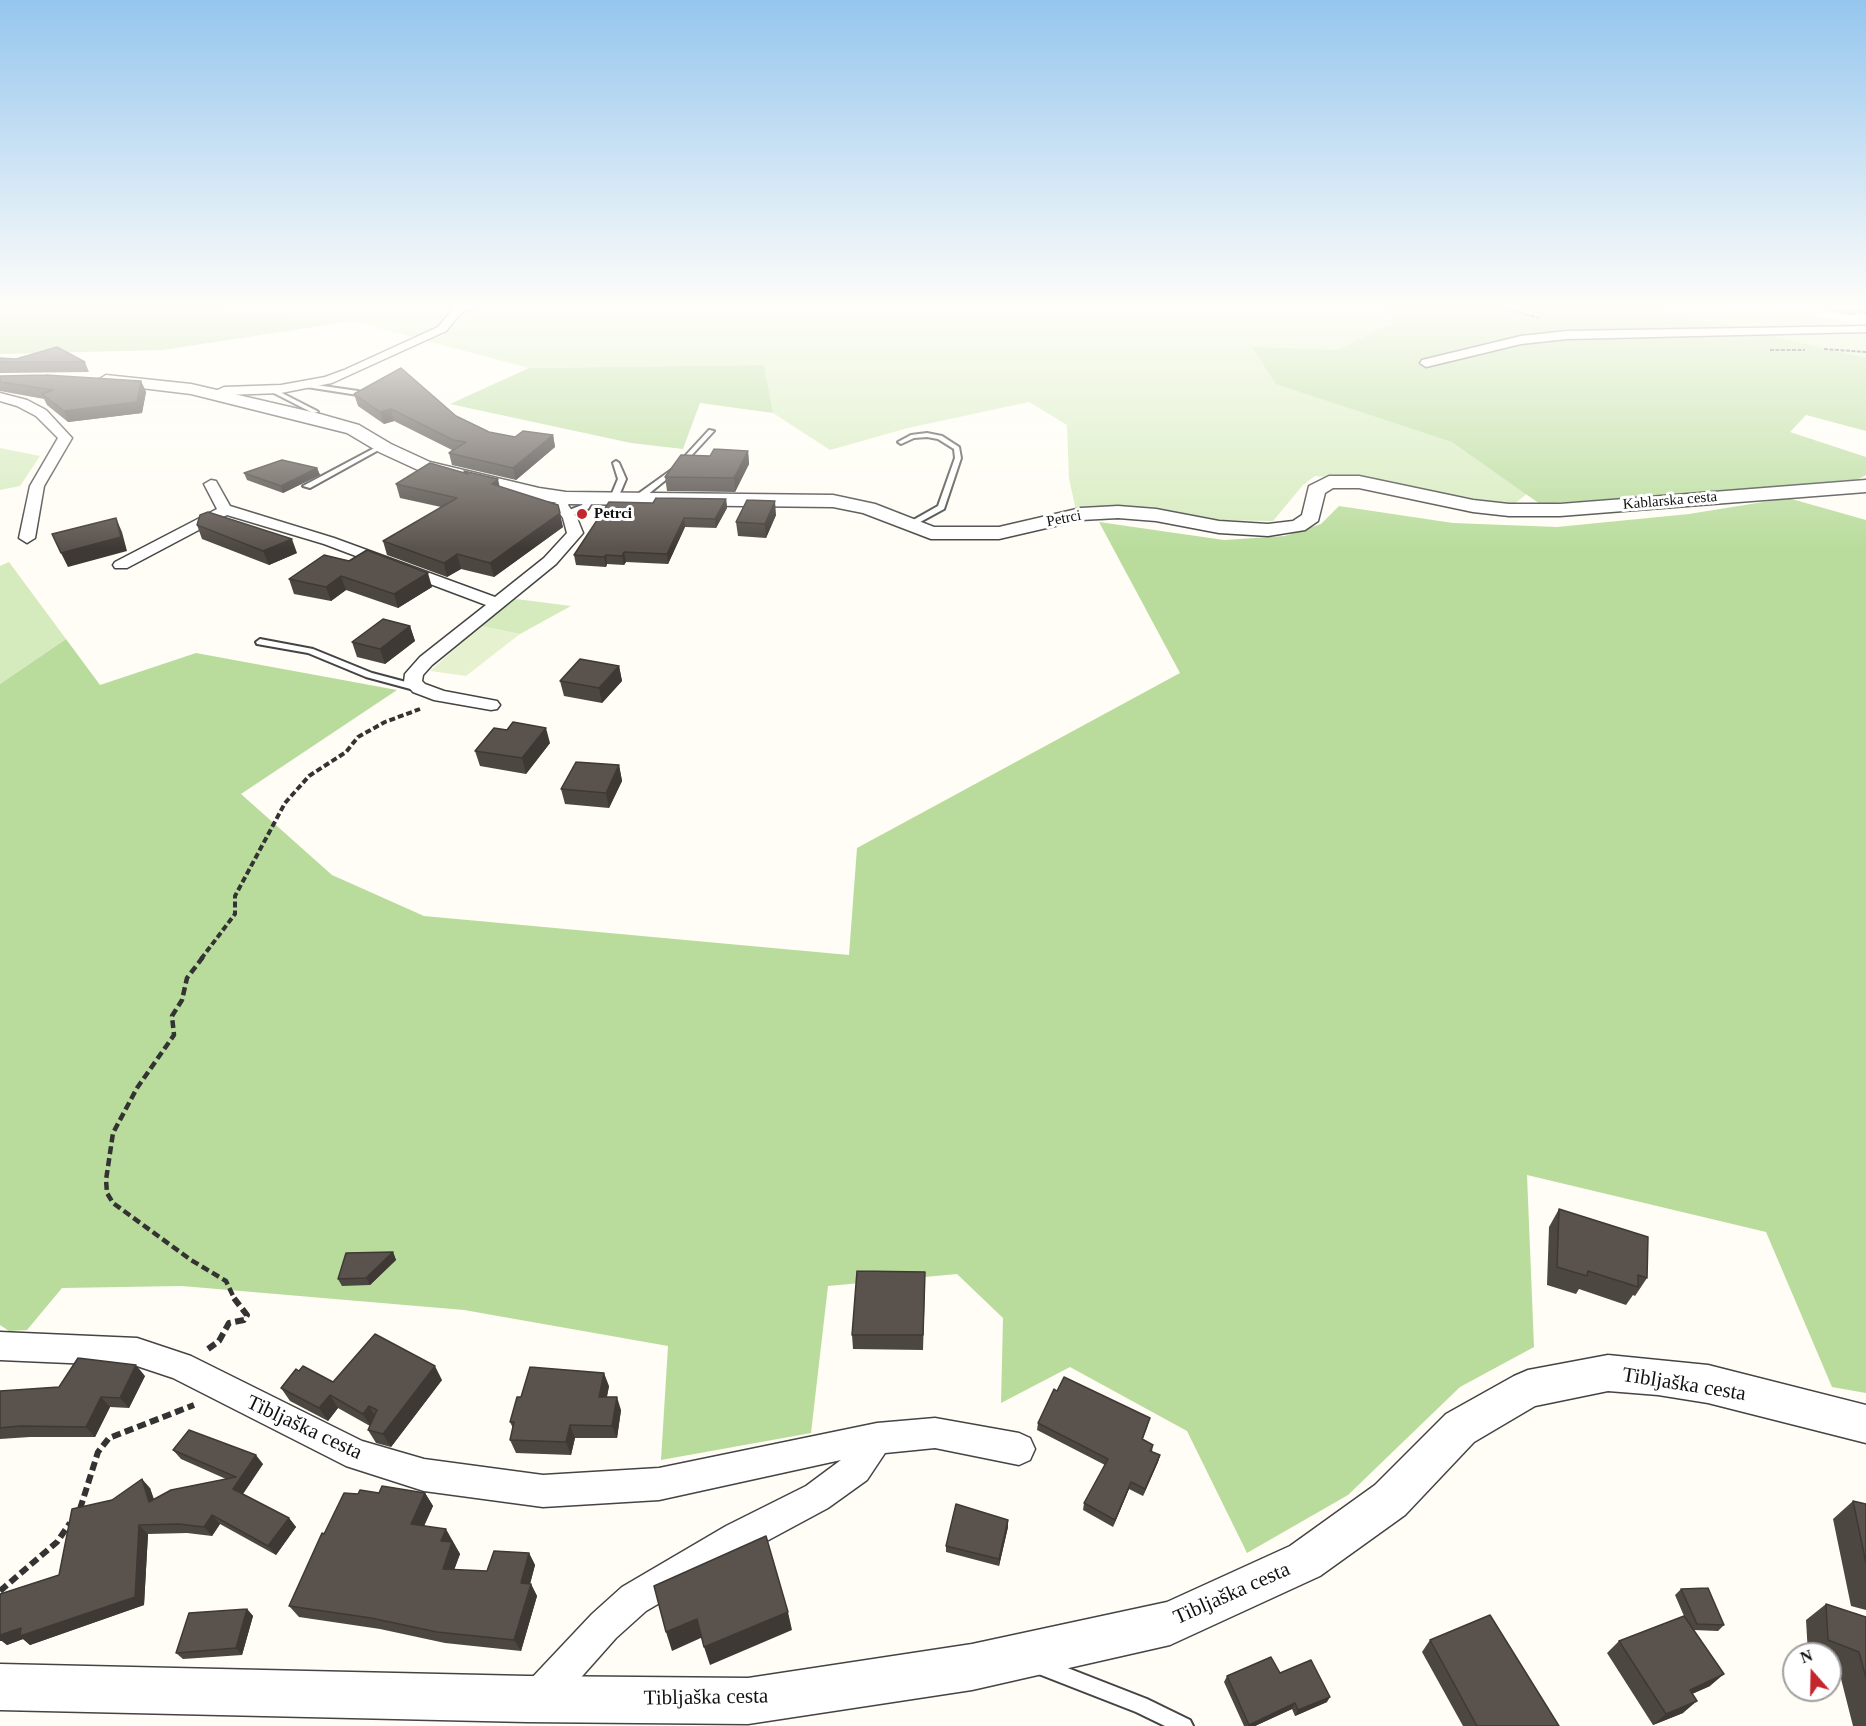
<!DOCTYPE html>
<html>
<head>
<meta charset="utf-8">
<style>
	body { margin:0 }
	#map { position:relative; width:1866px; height:1726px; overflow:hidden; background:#fffdf5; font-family:"Times New Roman",serif }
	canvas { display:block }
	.north { position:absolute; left:1782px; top:1642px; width:60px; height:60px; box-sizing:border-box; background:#fff; border:2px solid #a0a0a0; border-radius:50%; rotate:340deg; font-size:16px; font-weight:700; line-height:24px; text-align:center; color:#111 }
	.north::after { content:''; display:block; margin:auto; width:21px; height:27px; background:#c4262e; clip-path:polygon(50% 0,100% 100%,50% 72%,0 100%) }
</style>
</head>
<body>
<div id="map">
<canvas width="1866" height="1726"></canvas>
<div class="north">N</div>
</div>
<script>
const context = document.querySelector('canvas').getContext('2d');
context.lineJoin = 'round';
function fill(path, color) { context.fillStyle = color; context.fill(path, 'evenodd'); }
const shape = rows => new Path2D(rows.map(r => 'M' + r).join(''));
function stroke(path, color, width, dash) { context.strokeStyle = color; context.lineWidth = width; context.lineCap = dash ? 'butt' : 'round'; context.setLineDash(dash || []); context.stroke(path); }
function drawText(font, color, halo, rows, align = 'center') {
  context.font = font + ' "Times New Roman",serif'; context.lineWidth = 6; context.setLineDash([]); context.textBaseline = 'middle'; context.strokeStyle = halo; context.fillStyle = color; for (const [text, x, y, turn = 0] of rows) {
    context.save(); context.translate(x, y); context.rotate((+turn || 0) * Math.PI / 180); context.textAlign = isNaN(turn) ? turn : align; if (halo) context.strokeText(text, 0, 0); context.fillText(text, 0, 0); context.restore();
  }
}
fill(shape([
	[190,307,1383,307,1392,323,1337,350,1252,348,1560,467,1513,505,1453,498,1396,483,1315,476,1303,485,1273,521,1202,520,1121,506,1076,511,1069,478,1067,425,1029,402,908,428,830,450,773,413,764,365,529,368,352,321],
	[1650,307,1715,307,1730,310,1773,307,1866,326,1866,358],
	[0,448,40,456,20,486,0,490],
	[9,562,66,639,0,684,0,566],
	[516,599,571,606,520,634,480,626]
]), '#d5ebbd');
fill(shape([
	[0,307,190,307,352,321,163,350,0,354],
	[1383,307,1650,307,1866,358,1866,431,1806,415,1790,432,1866,457,1866,475,1855,481,1540,504,1452,442,1276,384,1252,347,1337,350,1392,323],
	[764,365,773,413,700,403,683,449,631,443,450,404,529,368],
	[1788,498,1866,520,1866,1393,1832,1387,1766,1232,1527,1175,1534,1347,1460,1387,1348,1495,1247,1553,1187,1431,1070,1367,1001,1403,1003,1318,957,1274,828,1286,811,1433,661,1460,668,1346,464,1310,182,1286,62,1288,27,1330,9,1331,0,1325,0,684,66,639,100,685,196,653,397,690,241,794,332,875,424,916,849,955,857,848,1180,673,1099,522,1224,540,1285,536,1321,524,1339,506,1453,523,1557,527,1689,514]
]), '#b9dc9c');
fill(shape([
	[480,626,520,634,466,676,430,671]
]), '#e6f2cf');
const service = shape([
	[302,383,358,391,361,393,358,395,300,386,300,384,302,383],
	[272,388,317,411,318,412,313,413,270,391,270,389,272,388],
	[709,430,714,431,678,470,641,500,635,500,635,496,674,468,709,430],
	[927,433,942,436,959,447,961,458,944,509,911,527,907,525,908,523,938,506,955,458,954,449,938,439,927,437,914,438,901,444,898,442,911,435,927,433],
	[382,444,385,446,384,447,310,488,303,486,382,444],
	[616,461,619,463,626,479,618,498,614,500,610,498,618,479,613,463,616,461],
	[588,496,595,498,588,509,570,516,564,516,564,512,582,505,588,496],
	[260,639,313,649,372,673,421,686,422,688,418,691,366,677,308,653,257,644,256,642,260,639],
	[1042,1658,1147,1699,1190,1720,1193,1726,1165,1726,1136,1712,1036,1673,1033,1667,1036,1661,1042,1658]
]);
const minor = shape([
	[457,307,475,307,461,313,446,331,332,383,281,393,225,395,215,398,209,394,224,387,281,385,325,377,344,370,438,327,453,309,457,307],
	[1866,326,1866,332,1567,339,1521,344,1426,367,1420,363,1422,360,1521,336,1567,331,1866,326],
	[0,393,27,400,46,410,72,438,44,486,35,538,27,543,19,538,30,486,58,438,36,416,17,406,0,401,0,393],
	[211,480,216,481,230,506,334,538,495,597,544,558,567,533,563,518,554,505,561,495,566,494,573,498,568,505,577,518,583,533,556,564,432,665,423,675,422,681,425,684,444,691,497,701,500,705,497,709,491,710,434,700,413,692,404,682,405,674,420,657,486,605,324,544,227,515,127,568,115,568,113,565,115,562,217,509,204,484,211,480],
	[0,1332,137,1338,191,1356,362,1441,424,1459,543,1475,659,1468,877,1423,935,1418,1019,1433,1030,1438,1035,1449,1030,1460,1019,1465,935,1448,885,1453,867,1480,828,1508,750,1550,646,1611,616,1638,553,1709,540,1714,527,1709,522,1696,527,1683,592,1614,622,1587,726,1526,806,1486,841,1460,659,1500,543,1507,424,1491,346,1466,173,1378,137,1366,0,1360,0,1332]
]);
const tertiary = shape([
	[106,375,191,384,320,414,359,425,391,444,430,462,539,488,566,492,833,495,875,504,934,527,999,527,1081,508,1118,506,1156,509,1219,521,1268,524,1293,521,1302,515,1309,486,1329,476,1359,476,1473,500,1509,504,1560,504,1866,480,1866,492,1560,516,1509,516,1473,512,1359,488,1333,488,1325,493,1318,521,1305,530,1268,536,1219,533,1156,521,1118,518,1081,520,999,539,931,539,863,513,833,507,566,504,539,500,418,470,379,452,347,433,191,394,100,383,98,380,106,375],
	[1608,1355,1708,1365,1866,1405,1866,1443,1708,1403,1658,1395,1608,1391,1535,1406,1474,1442,1405,1515,1320,1576,1170,1645,972,1690,748,1724,527,1722,0,1710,0,1664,527,1676,748,1678,972,1644,1167,1602,1290,1546,1375,1485,1446,1414,1514,1376,1528,1370,1608,1355]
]);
stroke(service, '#444', 4);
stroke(minor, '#444', 3);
stroke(tertiary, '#444', 3);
stroke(shape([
	[1499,307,1539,318],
	[1824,349,1866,352],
	[1770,350,1805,350]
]), '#333', 2, [4, 1.5]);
stroke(shape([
	[201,959,235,914,235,896,285,803,309,776,346,752,358,737,385,722,420,709]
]), '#333', 4, [6, 3]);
stroke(shape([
	[203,957,187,978,182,1000,172,1016,174,1035,137,1088,113,1133,106,1180,107,1193,113,1203,191,1260,226,1281,234,1298]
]), '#333', 4.5, [8, 4]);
stroke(shape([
	[208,1349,219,1341,229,1323,244,1320,247,1315,233,1297],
	[80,1509,98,1452,109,1438,194,1405],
	[0,1591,57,1542,70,1523]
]), '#333', 6, [9, 4.5]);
fill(service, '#fff');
fill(minor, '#fff');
fill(tertiary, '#fff');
fill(shape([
	[1828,307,1866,307,1866,314,1857,312,1855,316,1827,310],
	[0,358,85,362,89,372,0,373],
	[0,376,141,381,146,392,142,413,68,422,47,405,44,399,0,391],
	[354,394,456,416,489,432,515,437,553,435,555,447,516,480,452,465,449,453,452,450,394,421,384,424,358,406],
	[748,451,749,464,735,492,667,491,665,477,710,456],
	[317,468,320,475,283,493,247,480,244,473],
	[464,471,500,487,563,527,494,577,461,569,447,577,387,555,383,541,441,507,400,498,396,484,464,473],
	[726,499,727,508,716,528,685,527,668,564,626,562,624,565,607,564,606,567,576,565,574,555,653,503],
	[776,515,766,538,738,536,736,522],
	[197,525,297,553,269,565,202,539],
	[349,561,432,587,398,608,346,590,331,601,294,594,289,579],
	[410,626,415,641,385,664,357,657,352,642],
	[619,666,622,681,602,703,564,696,560,681],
	[550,743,526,774,480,766,475,751],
	[619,765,622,781,609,808,565,804,561,789],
	[1559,1209,1647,1278,1635,1296,1633,1295,1626,1305,1579,1289,1576,1294,1547,1285,1549,1227],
	[393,1252,396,1260,370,1285,342,1286,338,1279],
	[925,1287,923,1350,853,1349,852,1335],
	[299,1371,333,1382,442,1380,391,1447,376,1443,368,1430,370,1426,338,1408,328,1421,290,1401,281,1388],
	[145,1376,129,1408,110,1407,95,1437,30,1437,0,1439,0,1391,59,1387],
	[609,1386,607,1397,621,1410,617,1438,575,1438,571,1455,516,1453,510,1440,513,1428,510,1422],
	[1038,1423,1148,1425,1143,1439,1153,1445,1152,1452,1160,1455,1158,1462,1143,1496,1129,1489,1113,1527,1083,1510,1084,1503,1105,1465,1037,1430],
	[173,1450,263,1464,243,1494,289,1518,296,1527,276,1555,220,1524,212,1536,187,1533,148,1534,144,1605,30,1645,23,1639,7,1645,2,1641,0,1641,0,1594,59,1575,112,1500,150,1488,154,1499,226,1479,181,1459],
	[379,1493,425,1493,433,1506,424,1526,453,1541,453,1542,460,1554,454,1570,487,1571,529,1553,535,1565,530,1584,531,1584,537,1596,521,1651,445,1643,380,1629,299,1617,289,1606,324,1534,358,1494],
	[1853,1501,1866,1504,1866,1610,1851,1606,1833,1519],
	[1008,1527,999,1566,946,1552,946,1546],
	[1681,1589,1724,1625,1718,1631,1694,1630,1710,1686,1692,1694,1683,1713,1653,1725,1607,1653,1619,1641,1684,1616,1675,1595],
	[1826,1604,1866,1617,1866,1726,1853,1726,1838,1667,1830,1664,1830,1654,1808,1654,1806,1620],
	[247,1609,253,1616,242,1655,183,1659,176,1653],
	[1430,1640,1559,1726,1463,1726,1422,1652],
	[1280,1673,1327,1702,1295,1716,1292,1709,1255,1726,1244,1726,1224,1682,1227,1676]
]), '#4d4742');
fill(shape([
	[141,381,146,392,142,413,68,422,64,411],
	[391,409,394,421,384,424,380,412],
	[553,435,555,447,516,480,513,468],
	[748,451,749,464,735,492,734,478],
	[317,468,320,475,283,493,281,486],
	[498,479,501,493,492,484],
	[726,499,727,508,716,528,715,519],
	[775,501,776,515,766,538,765,524],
	[560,513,563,527,494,577,490,563],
	[116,518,122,532,127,551,68,567,61,553],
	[684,518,685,527,668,564,667,554],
	[292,539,297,553,269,565,263,551],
	[624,552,626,562,624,565,622,556],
	[457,554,461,569,447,577,444,563],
	[606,555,607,564,606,567,604,557],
	[428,573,432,587,398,608,394,594],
	[341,576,346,590,331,601,326,587],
	[410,626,415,641,385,664,380,649],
	[619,666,622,681,602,703,599,688],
	[546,728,550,743,526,774,522,758],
	[619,765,622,781,609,808,606,793],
	[393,1252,396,1260,370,1285,366,1278],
	[136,1365,145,1376,129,1408,120,1398],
	[435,1366,442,1380,391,1447,383,1434],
	[604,1373,609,1386,604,1410,599,1397],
	[330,1395,338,1408,328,1421,319,1408],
	[101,1397,110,1407,95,1437,86,1427],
	[617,1397,621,1410,617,1438,612,1426],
	[369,1406,377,1419,371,1427,363,1414],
	[570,1425,575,1438,571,1455,566,1442],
	[256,1455,263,1464,240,1498,233,1489],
	[1160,1455,1158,1462,1143,1496,1145,1489],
	[142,1479,150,1488,157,1511,149,1502],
	[1131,1482,1129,1489,1113,1527,1115,1520],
	[425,1493,433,1506,419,1537,411,1524],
	[212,1515,220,1524,212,1536,204,1527],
	[289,1518,296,1527,276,1555,268,1546],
	[1008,1520,1008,1527,999,1566,999,1559],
	[139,1525,148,1534,144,1605,30,1645,23,1639,7,1645,2,1641,0,1641,0,1633],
	[446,1529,460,1554,450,1581,443,1569,441,1541],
	[529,1553,535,1565,527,1595,521,1583],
	[531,1584,537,1596,521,1651,514,1640],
	[247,1609,253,1616,242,1655,236,1648],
	[788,1612,792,1630,710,1665,704,1647],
	[697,1619,703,1637,672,1651,666,1632],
	[1724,1674,1710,1686,1676,1701,1690,1690],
	[1330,1697,1327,1702,1295,1716,1298,1710],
	[1697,1701,1683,1713,1653,1725,1666,1714],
	[1295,1703,1292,1709,1255,1726,1248,1726,1249,1725]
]), '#3f3936');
const building = shape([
	[57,347,85,362,0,362,0,358,16,359,57,347],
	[401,368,456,416,489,432,515,437,523,431,553,435,513,468,449,453,466,442,453,440,391,409,380,412,354,394,401,368],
	[46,375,141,381,137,402,64,411,42,394,53,390,0,382,0,376,46,375],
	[714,449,748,451,734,478,665,477,681,455,710,456,714,449],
	[282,460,317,468,281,486,244,473,282,460],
	[430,463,468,474,464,471,498,479,492,484,558,505,560,513,490,563,457,554,444,563,383,541,457,498,396,484,430,463],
	[656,498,726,499,715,519,684,518,667,554,624,552,622,556,606,555,604,557,574,555,609,502,653,503,656,498],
	[747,500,775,501,765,524,736,522,747,500],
	[208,512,292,539,263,551,197,525,200,515,208,512],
	[116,518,121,537,61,553,52,534,116,518],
	[367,550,428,573,394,594,341,576,326,587,289,579,324,555,349,561,367,550],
	[383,619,410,626,380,649,352,642,383,619],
	[580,659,619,666,599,688,560,681,580,659],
	[513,722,546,728,522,758,475,751,494,728,507,730,513,722],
	[576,762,619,765,606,793,561,789,576,762],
	[1559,1209,1648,1237,1647,1278,1638,1275,1638,1287,1588,1271,1587,1276,1557,1267,1559,1209],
	[393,1252,366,1278,338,1279,346,1253,393,1252],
	[857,1271,925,1272,923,1335,852,1335,857,1271],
	[375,1334,435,1366,383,1434,368,1430,377,1410,369,1406,363,1414,330,1395,319,1408,281,1388,296,1369,299,1371,303,1366,333,1382,375,1334],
	[78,1358,136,1365,120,1398,101,1397,86,1427,20,1426,0,1428,0,1391,59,1387,78,1358],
	[530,1367,604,1373,599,1397,617,1397,612,1426,570,1425,566,1442,510,1440,514,1422,510,1422,517,1397,521,1397,530,1367],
	[1064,1377,1150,1418,1142,1439,1153,1445,1150,1451,1160,1455,1145,1489,1131,1482,1115,1520,1084,1503,1108,1459,1038,1423,1054,1389,1057,1391,1064,1377],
	[189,1430,256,1455,233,1489,289,1518,268,1546,212,1515,204,1527,179,1524,139,1525,135,1597,20,1636,21,1628,0,1635,0,1594,59,1575,72,1509,112,1500,142,1479,149,1502,171,1490,236,1477,173,1450,189,1430],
	[382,1486,425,1493,411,1524,446,1529,441,1541,452,1542,443,1569,487,1571,494,1551,529,1553,521,1583,531,1584,514,1640,437,1632,371,1618,289,1606,322,1533,324,1534,344,1493,358,1494,360,1490,379,1493,382,1486],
	[1853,1501,1866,1504,1866,1563,1853,1501],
	[956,1504,1008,1520,999,1559,946,1546,956,1504],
	[766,1536,788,1612,704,1647,697,1619,666,1632,654,1586,766,1536],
	[1708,1588,1724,1625,1697,1624,1681,1589,1708,1588],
	[1826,1604,1866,1617,1866,1678,1859,1652,1828,1640,1826,1604],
	[247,1609,236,1648,176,1653,189,1613,247,1609],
	[1490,1615,1559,1726,1477,1726,1430,1640,1490,1615],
	[1684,1616,1724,1674,1690,1690,1697,1701,1666,1714,1619,1641,1684,1616],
	[1271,1657,1280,1673,1311,1660,1330,1697,1298,1710,1295,1703,1249,1725,1227,1676,1271,1657]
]);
fill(building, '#5a524d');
stroke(building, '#3f3936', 1.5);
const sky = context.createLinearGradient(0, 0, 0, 549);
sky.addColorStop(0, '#95c6ee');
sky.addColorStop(0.56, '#fffefa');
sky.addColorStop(1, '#fffefa00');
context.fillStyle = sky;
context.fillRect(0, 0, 1866, 549);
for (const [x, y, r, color] of [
	[582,514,6,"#c4262e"]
]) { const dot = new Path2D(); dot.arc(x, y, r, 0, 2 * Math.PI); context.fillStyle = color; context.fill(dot); stroke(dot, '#fff', 2); }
drawText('15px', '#111', '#fff', [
	["Kablarska cesta",1670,501,-5],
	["Petrci",1064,519,-11]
]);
drawText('bold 15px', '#111', '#fff', [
	["Petrci",594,514]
], 'left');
drawText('21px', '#111', '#fff', [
	["Tibljaška cesta",1684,1385,9],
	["Tibljaška cesta",304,1428,25],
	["Tibljaška cesta",1232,1594,-24],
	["Tibljaška cesta",706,1698,-1]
]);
</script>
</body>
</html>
